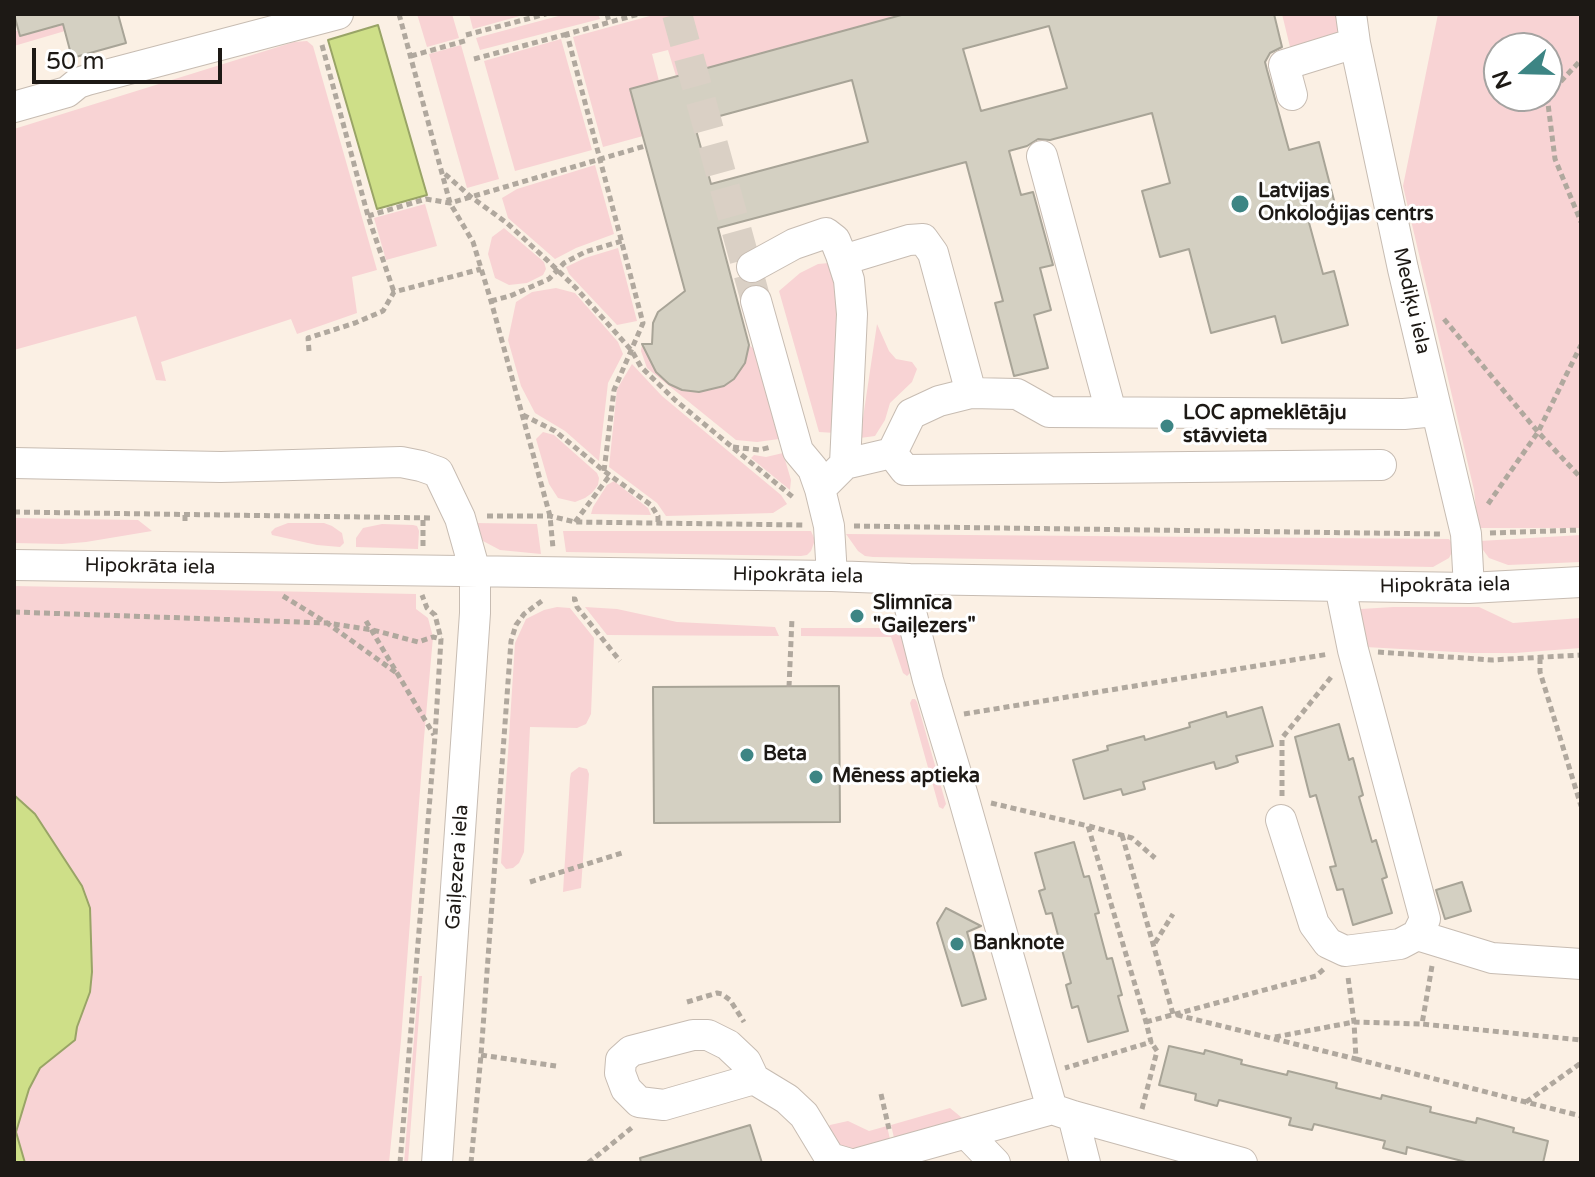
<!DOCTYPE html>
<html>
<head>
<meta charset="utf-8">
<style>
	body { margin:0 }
	#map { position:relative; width:1595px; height:1177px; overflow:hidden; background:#fbf0e4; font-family:"Varela Round",sans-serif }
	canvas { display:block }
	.frame { position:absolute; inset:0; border:16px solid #1d1915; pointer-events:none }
	.north { position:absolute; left:1483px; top:32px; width:80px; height:80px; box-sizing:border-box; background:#fff; border:2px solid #a5a3a1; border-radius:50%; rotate:250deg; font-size:22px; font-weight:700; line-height:32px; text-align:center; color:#1d1915 }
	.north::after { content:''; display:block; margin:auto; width:28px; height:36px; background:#3d8584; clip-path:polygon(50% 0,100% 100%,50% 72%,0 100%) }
	.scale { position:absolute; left:32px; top:48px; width:190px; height:36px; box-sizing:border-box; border:4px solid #1d1915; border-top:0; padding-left:10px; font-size:24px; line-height:28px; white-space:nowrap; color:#1d1915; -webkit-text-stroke:6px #fff; paint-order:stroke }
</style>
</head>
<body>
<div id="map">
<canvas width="1595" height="1177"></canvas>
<div class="frame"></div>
<div class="north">N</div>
<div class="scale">50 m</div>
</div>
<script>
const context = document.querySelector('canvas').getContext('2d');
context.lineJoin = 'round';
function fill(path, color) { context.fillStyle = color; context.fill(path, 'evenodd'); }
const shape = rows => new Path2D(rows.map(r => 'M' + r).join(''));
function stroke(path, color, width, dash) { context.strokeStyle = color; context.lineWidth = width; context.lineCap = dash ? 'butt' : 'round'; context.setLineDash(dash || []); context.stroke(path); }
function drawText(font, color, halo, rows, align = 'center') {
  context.font = font + ' "Varela Round",sans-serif'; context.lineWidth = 6; context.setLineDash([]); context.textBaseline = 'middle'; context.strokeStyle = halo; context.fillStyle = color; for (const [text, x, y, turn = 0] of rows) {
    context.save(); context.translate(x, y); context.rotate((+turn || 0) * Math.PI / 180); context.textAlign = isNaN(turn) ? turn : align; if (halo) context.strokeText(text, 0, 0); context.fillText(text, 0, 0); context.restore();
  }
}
fill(shape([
	[417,14,452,14,459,38,427,47],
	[469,14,527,14,473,29],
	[566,14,598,14,600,19,480,50,476,38],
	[657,14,905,14,676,76,668,50,652,54,659,81,630,89,643,136,603,147,573,37],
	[1282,14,1340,14,1341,29,1331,39,1291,51],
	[1438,14,1581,14,1581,528,1478,528,1474,490,1403,186],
	[1499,48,1547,48,1547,96,1499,96],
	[63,24,65,31,14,46,14,32,19,30,21,36],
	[561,39,592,150,515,171,484,61],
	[307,41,313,46,377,270,352,277,357,313,297,334,291,319,161,362,166,381,156,380,136,316,14,350,14,129,294,42],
	[461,45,499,179,467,188,429,54],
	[595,165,614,234,576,248,555,259,508,218,502,198,517,189],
	[425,204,437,246,386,260,374,218],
	[504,228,544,262,546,269,543,275,527,283,509,285,495,278,488,254,492,237],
	[618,248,637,321,617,325,569,274,566,267,585,258],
	[829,263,842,274,835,433,819,432,779,291,800,273,818,264],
	[556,288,575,293,618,342,623,354,608,383,599,461,565,431,535,413,521,386,508,340,516,302,532,292],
	[877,324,889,351,896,359,912,362,917,369,912,382,890,403,885,420,875,436,860,438],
	[642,344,656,372,669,384,682,390,699,392,724,386,734,379,745,363,749,345,754,349,779,439,757,442,736,440,647,368,641,351],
	[632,364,662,396,781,495,787,504,773,513,666,516,657,503,609,467,617,389],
	[543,432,554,435,597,473,599,478,598,485,592,493,585,498,575,502,558,498,549,484,536,439],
	[783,453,791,480,790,490,751,458,754,455,766,457],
	[614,481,648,508,651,515,591,514,593,507,607,485],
	[14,518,138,520,152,531,86,542,62,544,14,543],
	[288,523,324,523,332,526,342,533,344,543,340,547,317,545,272,535,271,532,275,528],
	[475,523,537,524,541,554,500,550,483,541],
	[382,524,413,525,417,526,419,531,418,549,356,547,356,538,363,528],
	[563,531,811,531,815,540,811,551,807,555,801,556,566,552],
	[846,534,1449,539,1453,545,1452,552,1449,558,1433,567,873,557,865,556,858,551],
	[1581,535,1581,562,1508,565,1489,558,1483,550,1480,541],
	[14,586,416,594,416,609,428,618,433,637,424,738,401,1040,389,1163,25,1163,16,1132,29,1089,40,1068,75,1040,77,1027,90,992,20,799,14,795],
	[557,607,570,608,594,638,591,714,586,724,577,728,530,727,524,852,519,863,513,868,506,869,501,863,515,643,526,619,544,610],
	[585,607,617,609,677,622,775,627,779,636,607,635],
	[1393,607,1479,607,1513,623,1581,618,1581,648,1515,653,1473,653,1365,647,1359,613,1361,609],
	[801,628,903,628,910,673,907,676,903,673,891,637,801,636],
	[912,699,915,699,917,702,946,804,943,809,939,807,910,703],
	[579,767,587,769,589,774,581,888,563,892,570,778,571,773],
	[419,976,422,976,408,1163,404,1163],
	[950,1108,967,1122,895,1142,891,1125],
	[848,1121,869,1131,887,1126,891,1144,856,1153,840,1149,828,1128,830,1125]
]), '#f8d3d4');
const water = shape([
	[378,25,427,195,377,209,328,40,378,25],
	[14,795,35,814,82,886,90,908,92,972,90,992,77,1027,75,1040,40,1068,29,1089,16,1132,25,1163,14,1163,14,795]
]);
fill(water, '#cedf88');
stroke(water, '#99a466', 2);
const building = shape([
	[14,14,118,14,126,43,72,58,63,24,20,36,14,14],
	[905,14,1274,14,1282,47,1270,53,1265,62,1267,70,1289,150,1319,142,1337,212,1308,219,1323,274,1334,271,1348,325,1282,343,1275,316,1211,333,1189,249,1160,257,1142,191,1170,183,1152,113,1050,140,1038,139,1027,146,1009,151,1021,195,1033,192,1053,265,1040,268,1051,310,1034,315,1048,368,1014,376,995,303,1003,301,966,162,718,228,749,345,745,363,734,379,724,386,699,392,682,390,669,384,656,372,642,344,652,344,653,323,658,312,685,291,630,89,905,14],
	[1049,26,1067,88,981,111,963,49,1049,26],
	[852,80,868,142,711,184,694,123,852,80],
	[839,686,840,822,654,823,653,687,839,686],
	[1262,707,1273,746,1236,756,1238,762,1227,766,1216,769,1214,762,1143,782,1145,789,1123,795,1121,789,1084,799,1073,760,1108,750,1107,746,1144,736,1145,740,1190,727,1189,723,1226,712,1227,717,1262,707],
	[1339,724,1349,760,1353,758,1363,795,1359,797,1372,842,1376,840,1387,877,1382,879,1392,913,1353,925,1343,889,1337,890,1330,867,1336,866,1316,795,1310,797,1295,737,1339,724],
	[1074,842,1084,877,1089,876,1099,913,1095,914,1107,959,1112,958,1122,995,1118,996,1128,1031,1088,1042,1078,1006,1072,1008,1066,985,1071,983,1052,913,1046,914,1039,891,1045,889,1035,853,1074,842],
	[1462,882,1471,911,1445,919,1436,890,1462,882],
	[946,908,981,926,967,932,986,999,962,1006,937,923,946,908],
	[1169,1046,1204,1054,1205,1050,1242,1060,1241,1064,1287,1075,1288,1071,1337,1083,1336,1088,1381,1099,1382,1095,1431,1107,1430,1112,1476,1123,1477,1118,1514,1128,1513,1132,1548,1141,1543,1163,1470,1163,1407,1147,1406,1154,1383,1148,1385,1141,1314,1124,1312,1130,1289,1125,1291,1118,1219,1100,1217,1106,1195,1100,1196,1094,1159,1085,1169,1046],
	[750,1125,762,1163,641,1163,640,1158,750,1125]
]);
fill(building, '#d4d0c2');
stroke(building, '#a8a497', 2);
stroke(shape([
	[677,14,756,301]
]), '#dad0c5', 30, [30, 15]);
const minor = shape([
	[1351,14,1355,43,1403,269,1466,534,1469,588],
	[1292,95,1284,65,1355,43],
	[14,107,67,92,78,83,87,80,338,14],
	[1042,156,1111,412],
	[843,260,909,240,923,239,933,253,971,393],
	[752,267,794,244,826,233,835,240,841,255,849,280,852,314,845,464],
	[756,301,798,451,813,469,820,489,829,526,832,576],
	[892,453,905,470,1381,465],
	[14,463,221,467,401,462,421,466,438,472,460,518,475,571,475,613,437,1163],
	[820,489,845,464,892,453,911,414,939,401,971,393,1017,394,1049,412,1404,414,1436,411],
	[14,565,832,576,910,579,1469,588,1581,582],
	[910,579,910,608,928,680,963,796,1052,1109],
	[1281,820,1314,924,1328,943,1345,951,1400,944,1417,935,1425,919,1353,650,1340,586],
	[1417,935,1492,958,1581,964],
	[754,1079,664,1105,639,1102,626,1089,620,1073,621,1060,631,1051,693,1035,708,1035,728,1045,746,1062,754,1079,787,1099,804,1115,830,1158,847,1163],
	[1073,1116,1085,1163],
	[966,1133,995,1163],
	[859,1163,1052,1109,1073,1116,1242,1163]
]);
stroke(minor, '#c7bcb2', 32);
stroke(shape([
	[399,14,450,203,473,242,491,301,550,516,553,548],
	[607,14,609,22],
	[466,35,546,14],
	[322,45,368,216,394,292],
	[411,56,468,40],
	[474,59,567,34],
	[1547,96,1555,159,1581,222],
	[1547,96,1581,60],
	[445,174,471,197,507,223,548,261,576,288,632,351,641,367,675,400,794,498],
	[368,216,426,199,450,203,645,146],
	[491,301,510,296,549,279,564,263,585,252,622,241],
	[1444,319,1538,432,1581,478],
	[309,351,308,338,355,323,383,311,394,292,481,269],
	[523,415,555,431,604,471,651,505,658,516,658,524],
	[733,447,759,450,771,447],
	[604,471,614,390,643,323,567,34,639,14],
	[1488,504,1538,432,1581,345],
	[14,512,433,518],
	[185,515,185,525],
	[487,516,550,516,575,522,804,525],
	[575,522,610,475],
	[854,526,1440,534],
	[1490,533,1581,530],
	[423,546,423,518],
	[283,596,327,623,398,674],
	[572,599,575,599,577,607,620,661],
	[14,612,327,623,373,630,418,642,433,637,441,639],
	[366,621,434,735],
	[1378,652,1492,660,1581,655],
	[1540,658,1540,672,1581,806],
	[789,687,792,618],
	[964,714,1329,654],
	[1282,796,1282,738,1332,676],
	[991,803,1088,826,1146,1022,1151,1042,1065,1068],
	[1089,826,1132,838,1155,858],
	[1122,835,1173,1014,1356,1059,1354,1022,1348,977],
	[530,882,625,852],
	[1155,943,1173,914],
	[1432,966,1422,1024,1581,1040],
	[687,1002,717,993,722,994,730,1000,744,1022],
	[1146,1022,1316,976,1324,969],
	[1275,1037,1354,1022,1422,1024],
	[481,1055,556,1066],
	[1356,1059,1581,1116],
	[881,1094,889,1129],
	[1526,1102,1581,1063],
	[1142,1109,1157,1051,1151,1042],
	[400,1163,435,736,441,639,435,615,427,608,422,595],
	[471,1163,481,1055,511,641,516,625,524,614,543,600],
	[588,1163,634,1126]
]), '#b0a89e', 5, [6, 4]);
stroke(minor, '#fff', 30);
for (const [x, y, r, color] of [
	[1240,204,10,"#3d8584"],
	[1167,426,8,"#3d8584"],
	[857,616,8,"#3d8584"],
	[747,755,8,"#3d8584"],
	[816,777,8,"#3d8584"],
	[957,944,8,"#3d8584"]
]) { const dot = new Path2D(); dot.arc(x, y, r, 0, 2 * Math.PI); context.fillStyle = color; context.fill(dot); stroke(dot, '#fff', 3); }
drawText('bold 20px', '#1d1915', '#fff', [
	["Latvijas",1258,192],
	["Onkoloģijas centrs",1258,215],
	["LOC apmeklētāju",1183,414],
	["stāvvieta",1183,437],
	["Slimnīca",873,604],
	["\"Gaiļezers\"",873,627],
	["Beta",763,755],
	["Mēness aptieka",832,777],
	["Banknote",973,944]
], 'left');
drawText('20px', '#1d1915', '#fff', [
	["Mediķu iela",1411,301,77],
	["Hipokrāta iela",150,567,1],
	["Hipokrāta iela",798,576,1],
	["Hipokrāta iela",1445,586,-1],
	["Gaiļezera iela",458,867,-86]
]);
</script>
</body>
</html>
